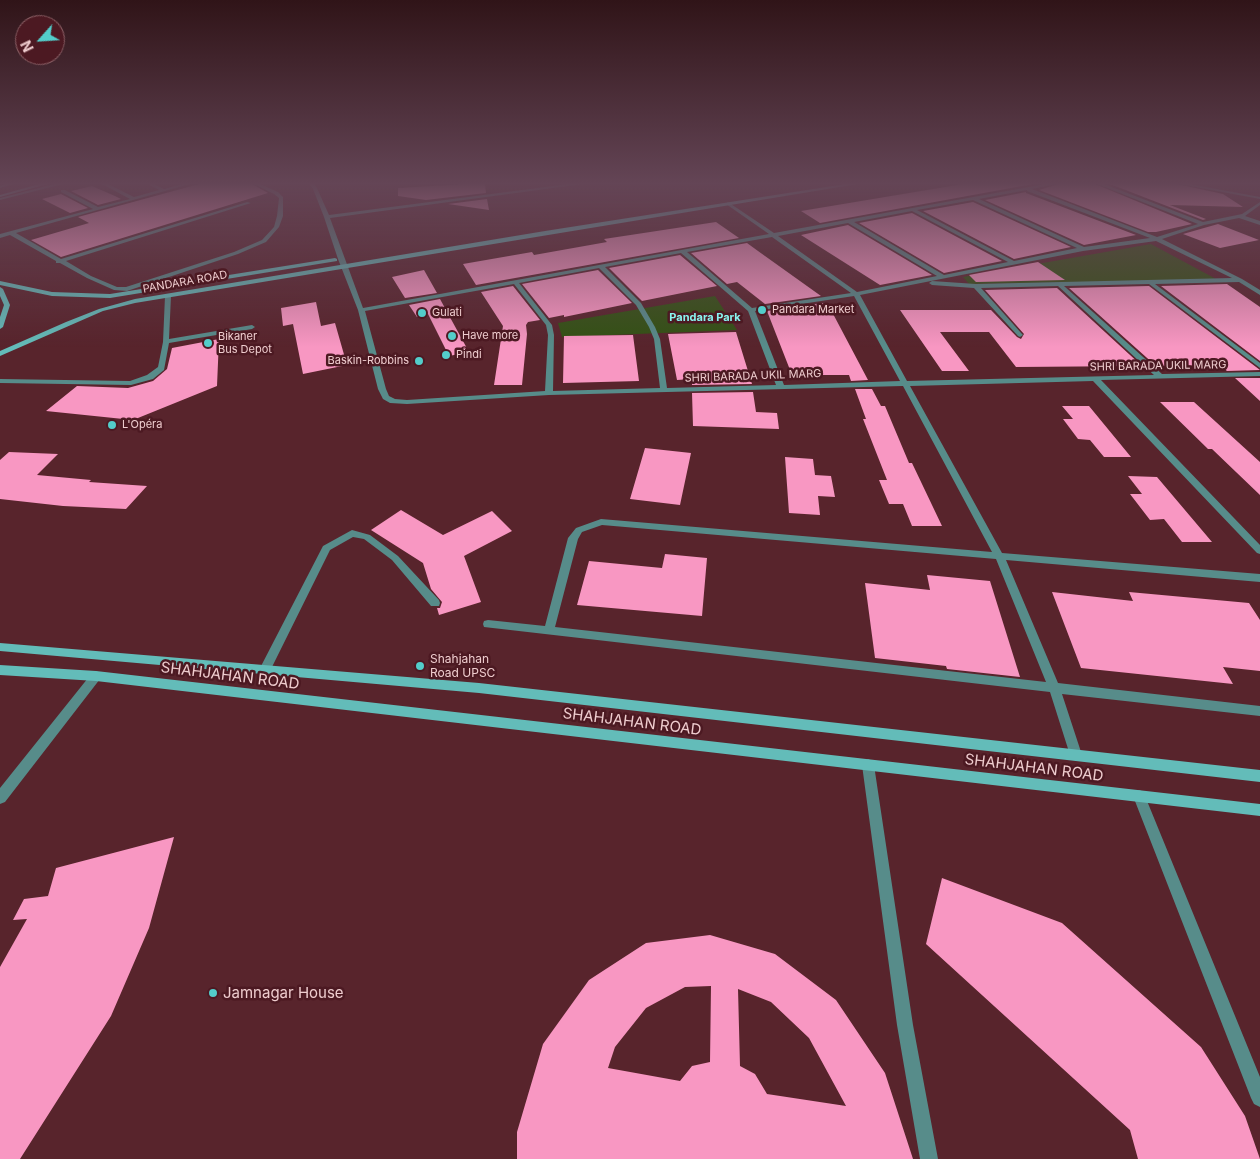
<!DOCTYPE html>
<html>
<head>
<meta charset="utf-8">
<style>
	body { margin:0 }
	#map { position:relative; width:1260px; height:1159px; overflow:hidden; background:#58242c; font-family:Inter,sans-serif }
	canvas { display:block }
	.north { position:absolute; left:15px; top:15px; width:50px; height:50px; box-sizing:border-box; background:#4c1922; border:1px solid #8d6167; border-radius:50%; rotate:244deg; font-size:14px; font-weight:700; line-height:20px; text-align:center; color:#efcdcf }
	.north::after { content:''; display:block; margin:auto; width:18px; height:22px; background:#53cdca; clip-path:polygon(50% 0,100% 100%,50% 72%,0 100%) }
</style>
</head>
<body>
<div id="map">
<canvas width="1260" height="1159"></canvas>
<div class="north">N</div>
</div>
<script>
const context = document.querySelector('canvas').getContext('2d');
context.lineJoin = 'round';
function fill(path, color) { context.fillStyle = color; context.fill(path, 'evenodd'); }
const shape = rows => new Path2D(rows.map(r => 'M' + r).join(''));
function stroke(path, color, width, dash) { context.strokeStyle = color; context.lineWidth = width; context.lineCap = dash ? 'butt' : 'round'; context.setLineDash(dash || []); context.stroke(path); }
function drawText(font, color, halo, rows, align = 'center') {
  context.font = font + ' Inter,sans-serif'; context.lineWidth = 5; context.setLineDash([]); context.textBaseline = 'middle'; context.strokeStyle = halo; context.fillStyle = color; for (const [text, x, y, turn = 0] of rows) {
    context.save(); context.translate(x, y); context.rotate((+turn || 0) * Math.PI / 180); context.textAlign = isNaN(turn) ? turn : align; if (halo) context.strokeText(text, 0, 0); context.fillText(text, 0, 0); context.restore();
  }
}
fill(shape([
	[1151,244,1218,280,969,284,963,277],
	[715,296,737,330,562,337,558,323]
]), '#325113');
fill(shape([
	[199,184,252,184,268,193,61,257,31,240,89,223,78,217],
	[467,184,485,184,486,193,426,200,398,196,398,188],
	[963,184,1033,184,820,223,801,211],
	[1058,184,1095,184,1192,224,1156,232,1148,232,1039,190],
	[1110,184,1177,184,1223,194,1243,207,1170,205,1206,219,1203,220],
	[92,186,115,196,121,199,98,205,71,191],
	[1026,192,1026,193,1136,235,1084,245,985,200],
	[61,194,88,208,70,213,42,199],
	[487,199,489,210,448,204],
	[973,202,1071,247,1014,259,923,211],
	[912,213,1002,261,944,273,859,223],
	[716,222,739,238,476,285,463,264,532,252,534,255,607,242,604,239],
	[1218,224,1259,240,1220,248,1183,234],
	[848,225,932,275,880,285,801,235],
	[747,243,758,251,821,296,765,304,737,282,727,284,691,253],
	[680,255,717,286,642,301,609,268],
	[1038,262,1065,280,976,282,969,275],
	[424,270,437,293,405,298,392,277],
	[598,270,632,303,564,317,564,315,549,318,522,284],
	[1227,284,1260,307,1260,361,1161,286],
	[513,286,540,320,528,322,526,325,527,334,522,385,494,385,503,326,481,292],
	[1149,286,1260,370,1227,371,1220,365,1156,366,1069,288],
	[1057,288,1142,366,1016,367,989,332,940,332,969,371,942,371,900,310,991,310,1017,337,1021,339,1024,334,985,290],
	[440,299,469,352,449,356,428,314,417,317,409,305],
	[316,302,321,326,335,323,347,365,303,374,293,324,283,326,281,308],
	[823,303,824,310,831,310,868,380,851,381,849,375,792,375,767,311],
	[736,332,752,384,692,385,692,379,677,380,668,334],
	[633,335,639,381,563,383,564,336],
	[219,339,217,386,133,420,46,411,77,386,128,388,153,381,167,369,172,348],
	[1235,378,1260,378,1260,401],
	[855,389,872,389,881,406,885,406,909,463,912,463,942,526,912,526,903,504,889,504,879,480,887,480,863,419,866,419],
	[753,392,756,412,777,413,779,429,693,426,692,393],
	[1160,402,1194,402,1260,462,1260,495,1212,449,1208,449],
	[1062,406,1089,406,1131,457,1104,457,1090,440,1078,439,1063,419,1073,419],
	[645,448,691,453,680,505,630,499],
	[9,452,58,454,37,475,91,480,89,482,147,486,126,509,63,506,0,499,0,460],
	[785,457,813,459,815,475,831,476,835,497,818,496,820,515,789,513],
	[1128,476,1157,477,1212,542,1182,542,1164,519,1150,520,1130,494,1142,494],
	[401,510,443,535,492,511,512,531,464,556,481,602,439,615,437,608,440,608,442,602,431,589,423,563,371,530],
	[665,554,707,558,702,616,577,605,589,561,662,568],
	[927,575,990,581,1020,677,947,669,946,666,875,658,865,583,930,590],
	[1052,592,1133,601,1129,592,1249,603,1260,620,1260,671,1223,667,1233,684,1081,668],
	[174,837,149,928,111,1016,20,1159,0,1159,0,967,27,919,13,920,24,899,48,896,56,868],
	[942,878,1062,923,1201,1047,1245,1116,1260,1159,1138,1159,1130,1130,926,944],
	[710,935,775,954,836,1000,885,1073,913,1159,517,1159,517,1132,543,1044,589,980,646,943],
	[711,986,710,1062,692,1066,680,1081,608,1068,615,1047,646,1008,685,987],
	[738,989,771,1002,809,1038,846,1106,767,1094,755,1074,740,1066]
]), '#f897c2');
fill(shape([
	[102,184,108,184,134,197,159,190,148,184,154,184,164,189,182,184,190,184,16,233,61,259,247,202,251,203,66,261,91,276,117,287,126,287,234,252,262,240,274,227,277,216,279,198,274,194,254,184,260,184,278,192,283,197,283,216,279,227,266,242,238,254,127,291,114,290,87,278,60,263,56,263,56,261,10,235,0,238,0,234,93,209,61,192,61,190,65,190,98,207,130,199,102,184],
	[168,294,171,296,169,339,252,325,255,327,252,329,169,343,164,370,153,379,131,385,0,383,0,379,130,381,147,375,158,367,163,342,165,296,168,294],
	[96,671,100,673,102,676,100,679,5,802,0,804,0,788,92,673,96,671],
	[868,759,872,761,874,765,913,1025,938,1159,920,1159,897,1025,862,765,864,761,868,759],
	[1139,790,1144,792,1145,796,1260,1077,1260,1107,1254,1104,1251,1098,1133,796,1134,792,1139,790]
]), '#578c8a');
fill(shape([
	[5,184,14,184,0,188,0,186,5,184],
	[54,184,63,184,0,200,0,198,54,184],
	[309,184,314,184,317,188,329,215,568,184,583,184,330,218,363,308,769,234,726,204,728,202,774,233,1045,184,1056,184,1032,189,1157,237,1198,224,1097,184,1104,184,1203,222,1242,214,1260,202,1260,205,1245,216,1260,221,1260,225,1239,218,1204,225,1162,239,1242,279,1260,290,1260,295,1239,282,1155,284,1260,363,1260,368,1149,284,1064,286,1162,374,1260,372,1260,376,1101,380,1260,545,1260,554,1257,553,1093,381,910,386,1002,553,1260,574,1260,582,1006,560,1058,683,1260,706,1260,716,1062,694,1082,755,1080,759,1076,761,1072,759,1070,755,1050,692,484,627,483,624,484,621,488,620,545,626,568,538,576,528,601,519,992,552,903,386,549,395,407,404,390,403,383,399,378,389,358,310,338,259,324,217,313,189,309,184],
	[1027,190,1027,191,1150,238,1084,247,979,199,1027,190],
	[973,200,1077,248,1014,261,917,210,973,200],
	[912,211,1008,262,944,275,854,222,912,211],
	[848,223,937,276,857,292,778,236,848,223],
	[772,237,851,293,752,308,687,252,772,237],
	[1156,241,1232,278,976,284,932,281,929,283,932,285,974,288,1018,336,1020,337,1023,335,1022,334,981,288,1058,286,1154,375,907,381,860,295,1083,251,1156,241],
	[681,253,748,311,776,385,667,388,660,339,655,327,641,303,605,267,681,253],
	[599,268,636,305,649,327,654,339,660,388,553,391,554,335,552,325,519,283,599,268],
	[514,284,546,325,548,335,545,391,407,400,395,399,389,396,386,389,365,311,514,284],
	[854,296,900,381,784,385,755,311,854,296],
	[602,525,996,559,1046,682,555,627,578,539,582,532,602,525],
	[1179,184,1190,184,1260,197,1260,199,1179,184],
	[352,530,370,535,398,556,439,600,440,603,439,606,431,606,392,560,364,539,353,537,330,550,269,673,265,675,261,673,259,670,323,546,352,530]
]), '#578c8a');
fill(shape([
	[39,184,48,184,0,197,0,195,39,184],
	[845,184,858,184,135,303,103,311,0,356,0,351,66,322,99,309,135,299,545,231,845,184],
	[335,258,337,259,337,261,110,298,52,296,0,285,0,281,52,292,110,294,335,258],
	[0,287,3,289,10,305,3,327,0,329,0,317,4,305,0,296,0,287],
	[0,643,479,683,1260,770,1260,782,479,693,0,651,0,643],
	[0,665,96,671,1260,804,1260,816,96,681,0,675,0,665]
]), '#63bcb9');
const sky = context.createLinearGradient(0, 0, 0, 347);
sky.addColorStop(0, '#301418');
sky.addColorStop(0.53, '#644556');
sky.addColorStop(1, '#64455600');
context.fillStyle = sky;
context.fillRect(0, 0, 1260, 347);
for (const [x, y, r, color] of [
	[762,310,5,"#53cdca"],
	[422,313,5,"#53cdca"],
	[452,336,5,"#53cdca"],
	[208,343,5,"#53cdca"],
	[446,355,5,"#53cdca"],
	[419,361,5,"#53cdca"],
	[112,425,5,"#53cdca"],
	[420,666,5,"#53cdca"],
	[213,993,5,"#53cdca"]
]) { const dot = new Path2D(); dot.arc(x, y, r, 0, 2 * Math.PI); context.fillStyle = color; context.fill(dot); stroke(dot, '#4c1922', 2); }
drawText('11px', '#efcdcf', '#4c1922', [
	["PANDARA ROAD",185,282,-10],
	["SHRI BARADA UKIL MARG",1158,366,-1],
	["SHRI BARADA UKIL MARG",753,376,-2]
]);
drawText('11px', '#efcdcf', '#4c1922', [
	["Pandara Market",772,310],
	["Gulati",432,313],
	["Have more",462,336],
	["Bikaner",218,337],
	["Bus Depot",218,350],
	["Pindi",456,355],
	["Baskin-Robbins",409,361,"right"],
	["L'Opéra",122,425]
], 'left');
drawText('bold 11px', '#89f4f0', '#4c1922', [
	["Pandara Park",705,318]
]);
drawText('12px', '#efcdcf', '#4c1922', [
	["Shahjahan",430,659],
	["Road UPSC",430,673]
], 'left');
drawText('15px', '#efcdcf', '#4c1922', [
	["SHAHJAHAN ROAD",230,676,7],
	["SHAHJAHAN ROAD",632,722,7],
	["SHAHJAHAN ROAD",1034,768,7]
]);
drawText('15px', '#efcdcf', '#4c1922', [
	["Jamnagar House",223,993]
], 'left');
</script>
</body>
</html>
